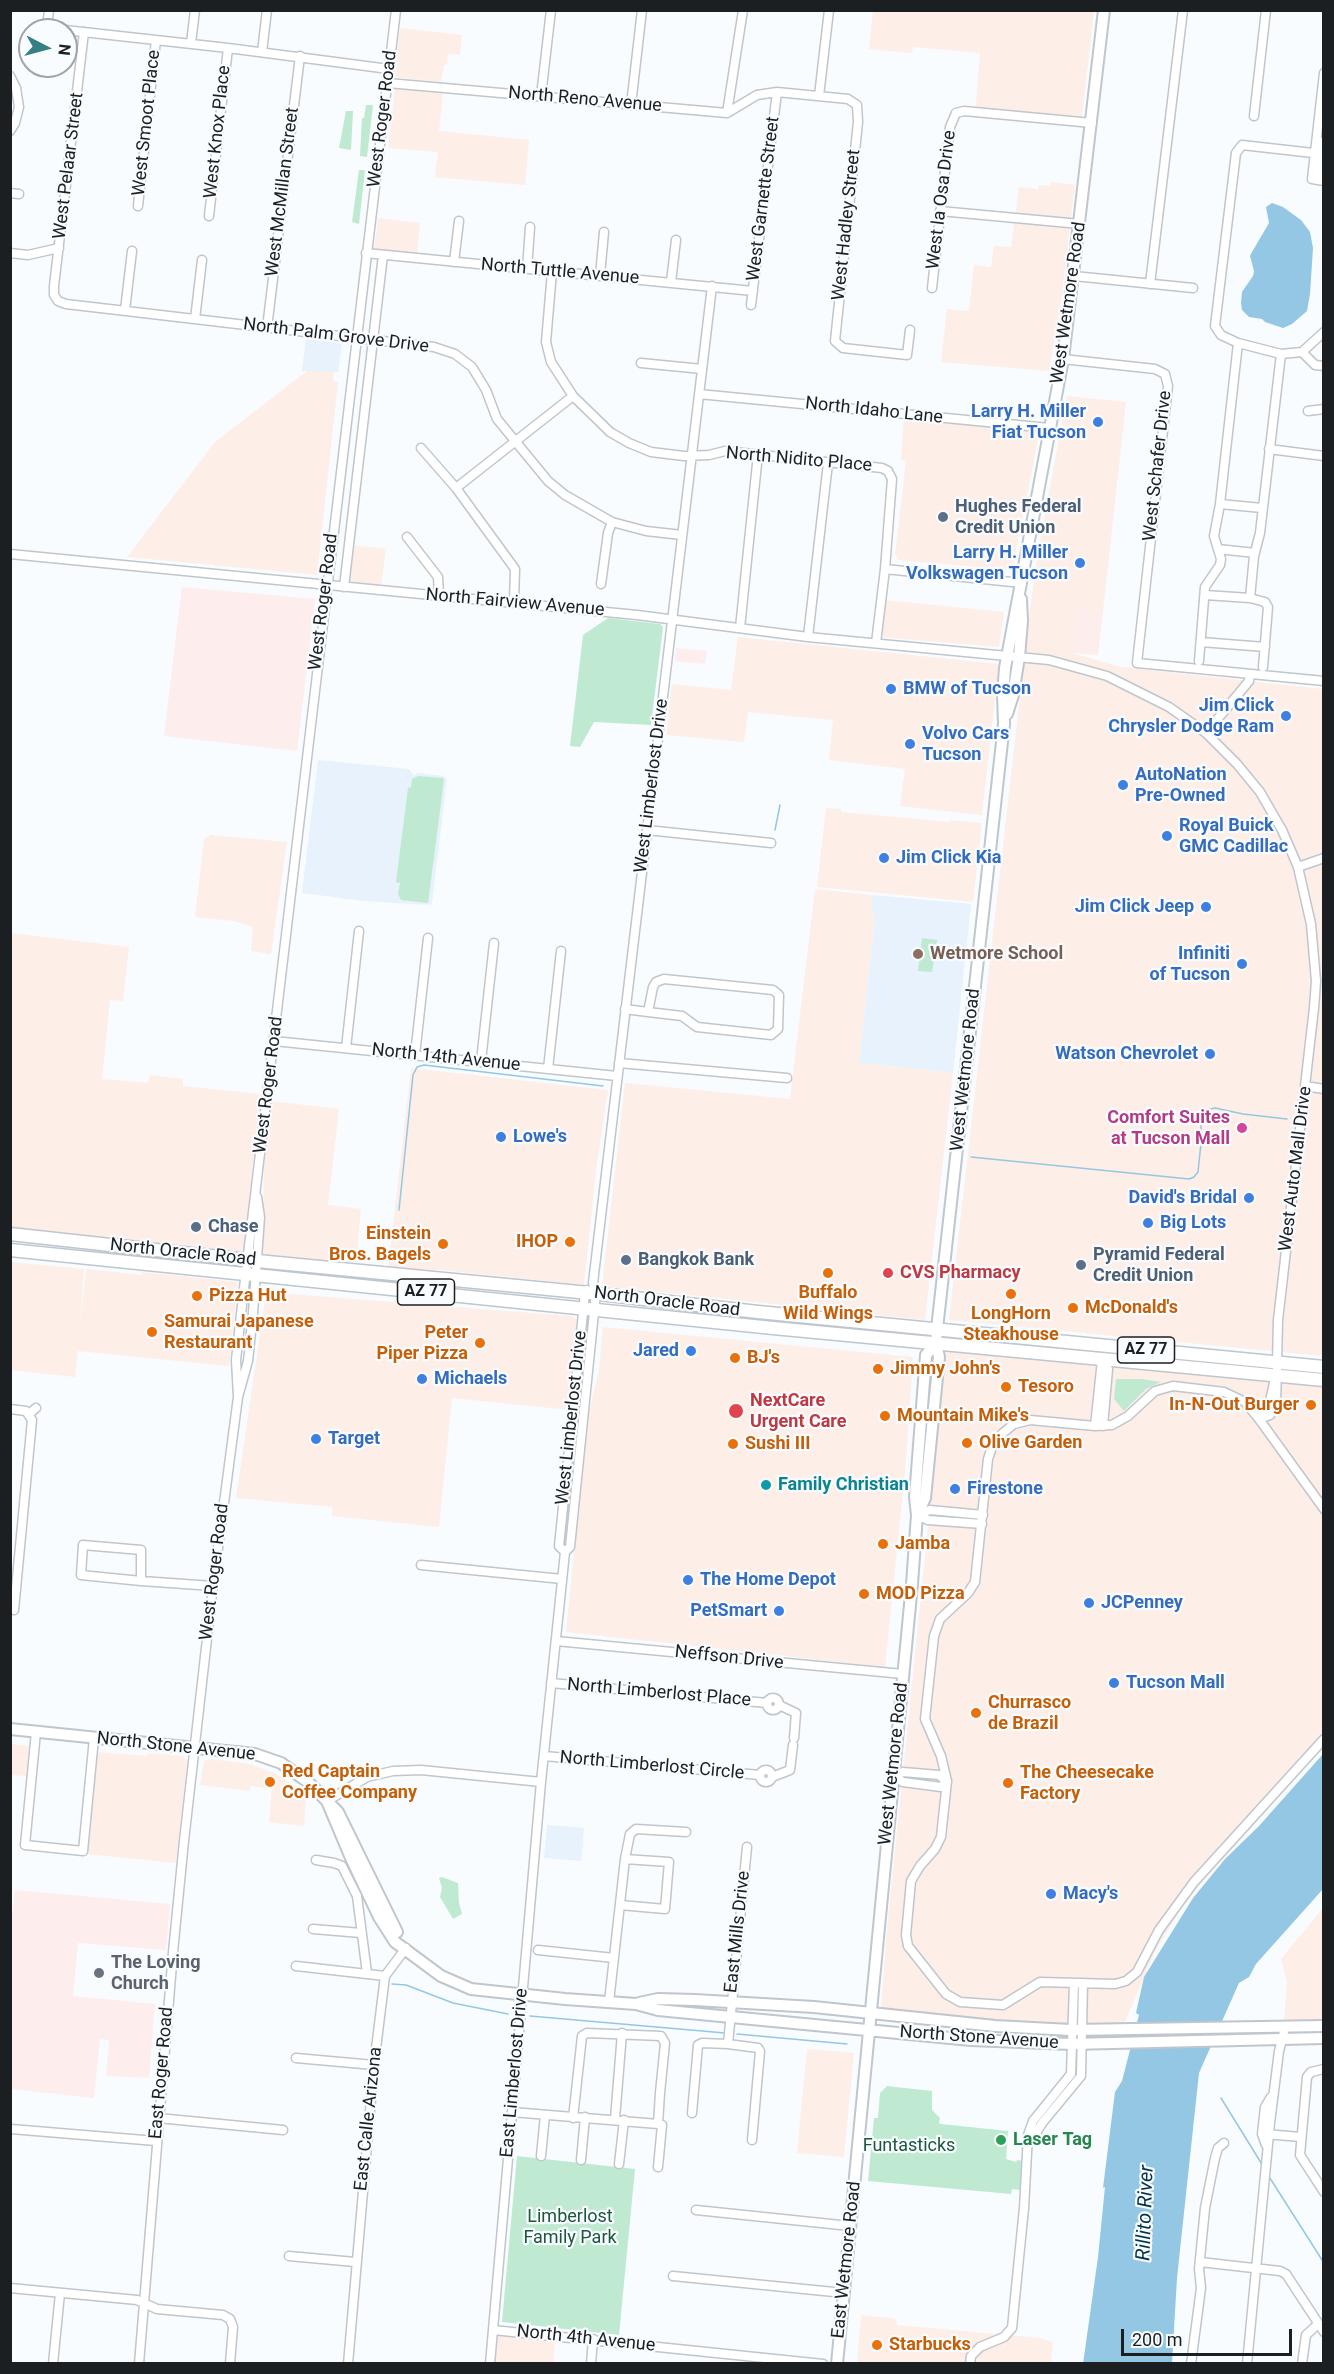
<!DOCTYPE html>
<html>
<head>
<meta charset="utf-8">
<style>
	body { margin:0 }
	#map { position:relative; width:1334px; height:2374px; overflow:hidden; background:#f8fcfe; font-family:Roboto,sans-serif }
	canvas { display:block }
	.frame { position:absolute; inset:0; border:12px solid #1c1f21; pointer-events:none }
	.north { position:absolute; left:18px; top:18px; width:60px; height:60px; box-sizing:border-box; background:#f8fcfe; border:2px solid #a0a4a6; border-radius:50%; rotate:96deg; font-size:16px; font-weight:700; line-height:24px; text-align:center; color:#1c1f21 }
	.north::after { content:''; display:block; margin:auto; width:21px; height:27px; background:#367f84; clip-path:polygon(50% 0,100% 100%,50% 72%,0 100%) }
	.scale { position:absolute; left:1121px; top:2329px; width:171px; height:27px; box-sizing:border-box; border:3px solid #1c1f21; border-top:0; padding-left:8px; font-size:18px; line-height:21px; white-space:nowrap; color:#1c1f21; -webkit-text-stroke:4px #f8fcfe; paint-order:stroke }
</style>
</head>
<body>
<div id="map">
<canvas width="1334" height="2374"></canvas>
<div class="frame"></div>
<div class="north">N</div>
<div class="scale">200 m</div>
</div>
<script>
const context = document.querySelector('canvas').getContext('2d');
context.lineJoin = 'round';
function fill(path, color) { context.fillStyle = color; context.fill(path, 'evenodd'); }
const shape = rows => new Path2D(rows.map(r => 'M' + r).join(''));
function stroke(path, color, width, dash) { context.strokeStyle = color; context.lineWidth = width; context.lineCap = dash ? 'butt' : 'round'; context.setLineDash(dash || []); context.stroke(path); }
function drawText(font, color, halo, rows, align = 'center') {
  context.font = font + ' Roboto,sans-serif'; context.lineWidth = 4.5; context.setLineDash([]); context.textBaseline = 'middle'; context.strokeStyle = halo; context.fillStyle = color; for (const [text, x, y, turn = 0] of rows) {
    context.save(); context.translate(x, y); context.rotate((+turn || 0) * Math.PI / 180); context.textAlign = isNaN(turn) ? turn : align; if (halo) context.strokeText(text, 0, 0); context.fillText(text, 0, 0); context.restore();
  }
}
fill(shape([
	[873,11,1094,11,1081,126,975,116,980,53,913,47,912,53,869,49],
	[400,28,462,35,460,55,448,54,447,65,444,65,441,82,394,77],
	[395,88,443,93,439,131,529,140,525,185,435,177,438,152,388,148],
	[1051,182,1075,185,1061,303,1049,371,941,362,947,309,969,311,974,265,991,267,994,246,1011,247,1019,187,1038,189,1039,185,1050,186],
	[378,218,420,223,416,263,373,259],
	[323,370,334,372,333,380,338,382,317,575,127,557,215,442,307,371],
	[1067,396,1126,402,1103,611,1077,609,1072,653,1121,667,1323,689,1323,1356,949,1320,1029,617,1038,552],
	[904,418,1040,430,1012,570,898,560,895,554,906,461,901,460],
	[352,545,386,549,381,585,347,581],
	[884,600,1004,612,999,647,880,637],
	[738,637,999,664,982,815,900,806,905,769,829,760,833,720,748,712,744,742,666,735,672,684,731,690],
	[826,808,841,809,841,812,950,822,950,820,982,823,973,902,817,887],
	[211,835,287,842,271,954,251,951,253,927,234,921,195,917,204,839],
	[815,889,872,895,871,909,875,917,859,1063,953,1073,925,1320,602,1286,625,1083,790,1099],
	[11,933,129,947,123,1001,110,1000,102,1079,148,1083,150,1075,183,1079,183,1086,260,1094,244,1253,11,1227],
	[411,1068,608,1090,596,1170,584,1285,442,1270,388,1269],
	[271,1101,339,1109,328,1205,361,1209,356,1265,262,1256,264,1168],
	[11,1262,84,1269,80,1328,86,1269,142,1275,142,1272,238,1282,229,1366,78,1351,75,1377,11,1370],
	[278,1293,571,1316,579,1321,570,1410,452,1398,439,1527,332,1516,333,1507,236,1498,265,1300],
	[603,1327,913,1357,905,1472,885,1667,566,1632,587,1422,599,1370],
	[946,1350,1323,1386,1323,1748,1206,1878,1181,1909,1156,1950,1123,2026,1010,2023,881,2009,887,1928],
	[11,1744,29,1746,26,1776,11,1775],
	[97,1752,147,1756,148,1753,183,1756,187,1762,176,1863,86,1854],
	[210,1759,250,1764,274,1773,289,1782,306,1799,304,1826,269,1822,272,1789,251,1786,250,1791,200,1785,204,1761],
	[1323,1908,1323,2020,1284,2021,1287,1983,1281,1959],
	[807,2049,854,2053,844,2157,797,2153],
	[861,2315,890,2318,896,2319,897,2325,1040,2338,1053,2342,1051,2363,857,2364],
	[498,2336,555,2341,553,2363,495,2363]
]), '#fdeee8');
fill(shape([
	[182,587,315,599,297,751,164,736],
	[1077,609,1103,611,1098,655,1072,653],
	[676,648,707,651,705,664,675,661],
	[15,1890,170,1904,166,1950,78,1943,73,1996,155,2004,149,2078,106,2076,109,2040,100,2039,94,2098,11,2089,10,1934]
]), '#fdedec');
fill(shape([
	[306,338,342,344,338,372,302,371],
	[318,760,409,769,414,776,417,773,444,776,447,779,432,903,430,905,364,901,302,893],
	[872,895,971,904,953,1073,859,1063,875,918,871,909],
	[547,1825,584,1828,581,1861,544,1858]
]), '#e7f2fc');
fill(shape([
	[366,105,373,105,367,157,360,156,362,118,364,118],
	[346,111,353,111,351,150,339,148],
	[359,170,365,170,359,224,352,222],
	[608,618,660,624,663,627,651,725,594,722,580,747,570,746,583,635],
	[418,776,443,778,444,780,428,903,401,900,398,894,400,883,396,882,408,788,411,787,412,779],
	[922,938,937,940,932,972,918,971],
	[1116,1379,1142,1379,1161,1382,1146,1389,1124,1411,1114,1399],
	[442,1877,458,1883,459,1903,462,1914,453,1919,440,1897,442,1888,439,1878],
	[887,2086,932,2091,932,2110,940,2118,939,2123,941,2124,1008,2131,1006,2159,1016,2162,1017,2160,1023,2161,1021,2190,1012,2189,1011,2194,868,2181,874,2118,878,2118,880,2093],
	[517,2156,635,2169,619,2335,502,2322]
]), '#bfead1');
fill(shape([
	[1272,203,1283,207,1301,220,1310,232,1313,248,1310,294,1307,311,1292,324,1283,328,1265,322,1262,319,1249,317,1242,310,1241,303,1242,292,1253,276,1254,271,1250,256,1252,252,1269,223,1266,207],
	[1323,1754,1323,1889,1256,1964,1249,1977,1239,1983,1199,2073,1177,2278,1172,2363,1083,2364,1098,2257,1105,2187,1103,2188,1115,2092,1122,2081,1139,2015,1136,2013,1144,1977,1193,1898,1225,1859,1259,1826]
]), '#94c7e3');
stroke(shape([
	[775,830,780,805],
	[971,1157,1189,1179,1194,1177,1198,1172,1201,1143,1201,1118,1206,1110,1215,1108,1243,1114,1287,1119],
	[399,1210,413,1075,417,1067,424,1065,603,1086],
	[392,1984,406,1985,453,2003,508,2014],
	[530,2016,725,2033],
	[737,2034,847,2044],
	[1221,2098,1263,2166],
	[1268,2175,1324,2263]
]), '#94c7e3', 1.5);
const minor = shape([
	[49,10,47,28,228,48,389,69],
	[84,32,54,286,54,295,58,301,66,304,434,347,455,354,472,367,486,390,497,419,548,481,565,495,612,522,646,531,682,535],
	[191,43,195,10],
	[262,52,267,10],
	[1324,73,1312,179,1324,181],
	[10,76,16,88,19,107,15,123,10,131],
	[388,83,727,113,757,95,777,92,848,99,857,105],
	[541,96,551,10],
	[819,96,829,10],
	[631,105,642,10],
	[857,105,858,122,835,341,843,348,907,355,910,330],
	[727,113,743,10],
	[956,113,964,111,1092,123],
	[1254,116,1266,10],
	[1322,154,1242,145,1236,153,1215,326,1221,335,1238,343,1281,354,1302,352,1315,365,1324,366],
	[1319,180,1324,141],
	[10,193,19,194],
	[138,206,156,40],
	[940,211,1080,224],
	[209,216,228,48],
	[10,253,28,255,59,248],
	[366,253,753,291],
	[454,262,459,221],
	[527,269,530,227],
	[552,272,546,342,551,362,573,396,610,432,629,443,651,452,684,456,709,455,725,451,882,468,888,471,892,479,885,569,876,643],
	[600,275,604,232],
	[1074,276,1193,288],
	[671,282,676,240],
	[1150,284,1183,10],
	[932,288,950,127,956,113],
	[751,305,777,92],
	[125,310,132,251],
	[195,319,202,260],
	[267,328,300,56],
	[1302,352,1324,332],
	[1063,359,1155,369,1165,374,1168,386,1137,663,1324,681],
	[641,363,702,369],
	[699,394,1049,428],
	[1308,411,1324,409],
	[421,448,456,488,515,569,514,602],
	[1269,449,1324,456],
	[456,488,573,396],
	[1220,504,1262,508],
	[407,537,438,577,439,596],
	[1218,549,1255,553],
	[10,554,637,615,808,637,1049,660,1107,676,1169,707,1206,733,1237,764,1260,792,1282,830,1298,867,1311,924,1316,981,1314,1008,1278,1320,1276,1407,1270,1415,1259,1419],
	[885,569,1022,583],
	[601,584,608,533,612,522],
	[344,587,383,255],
	[1205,595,1250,598],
	[740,628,758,454],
	[808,637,828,463],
	[1201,642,1265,647],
	[1199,661,1205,587,1220,565,1221,559,1214,536,1220,504,1238,343],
	[1263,667,1268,607,1265,602,1250,598,1254,556,1260,533,1281,354],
	[1206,733,1249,681,1250,674],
	[647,830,771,843],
	[1298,867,1324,858],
	[664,979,773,990,779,995,778,1029,771,1035,697,1027,682,1016,648,1012,653,987,656,982,664,979],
	[625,1009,648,1012],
	[274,1041,617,1076],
	[346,1048,359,931],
	[415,1055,428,938],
	[481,1061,494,943],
	[619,1063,787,1078],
	[548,1069,561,951],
	[1305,1086,1324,1089],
	[1102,1359,1108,1369,1103,1426],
	[238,1397,236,1360,242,1305,396,10],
	[10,1409,26,1411,32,1420,14,1610],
	[29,1414,36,1408],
	[1259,1419,1269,1406,1275,1378],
	[1095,1426,1102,1360],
	[1324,1509,1259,1419,1245,1402,1224,1392,1173,1386,1155,1391,1128,1416,1112,1425,1095,1426,1030,1420,1014,1424,1003,1433,993,1444,988,1459,975,1582,968,1593,940,1619,934,1636,925,1719,941,1756,947,1781,941,1837,935,1849,920,1866,911,1881,906,1935,908,1946,946,1994,960,2002,1003,2005,1040,1982,1115,1984,1126,1981,1137,1972,1159,1930,1194,1882,1324,1739],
	[917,1515,930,1510,983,1515],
	[917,1515,928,1520,982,1524],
	[565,1552,559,1546,583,1313,585,1292,587,1290],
	[421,1565,562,1579],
	[141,1581,141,1550,83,1545,81,1575,141,1581,213,1586],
	[556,1641,903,1674],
	[551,1683,767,1703],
	'767 1704a6 6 0 1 1 12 0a6 6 0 1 1-12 0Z',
	[779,1705,796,1713,794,1738],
	[36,1732,25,1845,83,1851,94,1738],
	[544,1756,760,1775],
	'760 1776a6 6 0 1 1 12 0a6 6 0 1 1-12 0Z',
	[903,1772,939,1775,947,1782,941,1787,903,1782,893,1776,903,1772],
	[772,1777,790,1770,793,1745],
	[327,1801,367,1777,393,1771,421,1770,541,1782],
	[316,1860,334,1863,342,1866,357,1896,367,1973],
	[620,1905,665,1909,669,1862,625,1859],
	[313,1929,361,1933],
	[538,1950,614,1958],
	[296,1966,385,1976],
	[385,1976,406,1948],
	[609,2002,625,1859,630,1834,636,1829,686,1832],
	[728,2044,747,1847],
	[296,2058,374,2065],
	[1324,2069,1311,2072,1307,2077,1300,2155,1324,2192],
	[512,2112,658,2124],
	[692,2113,698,2045,702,2043,728,2044,758,2048,760,2051,752,2140],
	[158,2118,283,2130],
	[573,2118,582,2036,587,2033,661,2036,665,2043,660,2093,658,2124,662,2125,658,2167],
	[615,2119,622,2033],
	[11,2129,156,2141],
	[1265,2134,1301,2137],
	[1030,2142,1043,2122,1081,2076,1083,1983],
	[1266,2145,1262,2134,1265,2107,1271,2097],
	[541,2156,545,2115],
	[581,2160,585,2117],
	[619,2164,624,2120],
	[696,2210,850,2226],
	[289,2256,355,2262],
	[1200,2262,1280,2271,1286,2274,1324,2332],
	[673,2276,844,2293],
	[10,2288,137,2300,157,2309,223,2315,230,2319,233,2327,230,2364],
	[493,2330,823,2364],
	[53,2364,60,2293],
	[139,2364,173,1952,184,1841,213,1586,238,1397,248,1361,253,1313,260,1217,257,1197],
	[348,2364,374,2065,385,1976],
	[490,2364,541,1782,565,1552,570,1547,596,1293,593,1283,712,286],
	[591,2364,593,2339],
	[970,2364,971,2356,980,2347,1004,2337,1012,2328,1024,2208,1028,2135,1033,2121,1071,2074,1074,1983],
	[1191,2364,1201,2288,1199,2269,1205,2208,1215,2158,1218,2148,1224,2143],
	[1247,2364,1270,2123,1279,2051,1285,2028],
	[1302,2364,1306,2335,1317,2325]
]);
const major = shape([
	[1007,714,1013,695,1019,657,1022,621,1021,599],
	[917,1515,925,1498,939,1357,936,1343,937,1329,1004,724,1003,694,1005,668,1063,359,1104,10],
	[10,1729,255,1754,281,1763,308,1782,338,1812,397,1932],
	[327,1801,351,1858,379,1917,395,1942,441,1976,471,1989,565,1999,636,2004,658,2010,971,2040,1071,2044,1324,2038],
	[639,2003,658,1999,695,2000,814,2007,995,2026,1071,2030,1324,2026],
	[837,2364,912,1584,917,1515,915,1497,926,1355,936,1343]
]);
const highway = shape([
	[10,1234,247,1260,600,1294,758,1312,1324,1367],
	[10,1250,773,1328,1324,1380]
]);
stroke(minor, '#bfc6cd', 11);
stroke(major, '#bfc6cd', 14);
stroke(highway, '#bfc6cd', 15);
stroke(minor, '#fff', 8);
stroke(major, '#fff', 10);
stroke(highway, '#fff', 12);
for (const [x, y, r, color] of [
	[1098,422,6,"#3f7fe0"],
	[943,517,6,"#5c6f8a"],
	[1080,563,6,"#3f7fe0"],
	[891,689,6,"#3f7fe0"],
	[1286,716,6,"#3f7fe0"],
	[910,744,6,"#3f7fe0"],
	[1123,785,6,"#3f7fe0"],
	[1167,836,6,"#3f7fe0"],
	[884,858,6,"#3f7fe0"],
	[1206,907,6,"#3f7fe0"],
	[918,954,6,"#8d6e63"],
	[1242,964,6,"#3f7fe0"],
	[1210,1054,6,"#3f7fe0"],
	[1242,1128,6,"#d1479c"],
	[501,1137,6,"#3f7fe0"],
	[1249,1198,6,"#3f7fe0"],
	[1148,1223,6,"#3f7fe0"],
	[196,1227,6,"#5c6f8a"],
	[570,1242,6,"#e8710a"],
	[443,1244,6,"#e8710a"],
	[626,1260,6,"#5c6f8a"],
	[1081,1265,6,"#5c6f8a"],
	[828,1273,6,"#e8710a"],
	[888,1273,6,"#e0444e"],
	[1011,1294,6,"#e8710a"],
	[197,1296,6,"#e8710a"],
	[1073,1308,6,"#e8710a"],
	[152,1332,6,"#e8710a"],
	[480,1343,6,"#e8710a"],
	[691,1351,6,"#3f7fe0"],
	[735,1358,6,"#e8710a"],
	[878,1369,6,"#e8710a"],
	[422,1379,6,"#3f7fe0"],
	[1006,1387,6,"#e8710a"],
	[1311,1405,6,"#e8710a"],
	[736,1411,8,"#e0444e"],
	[885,1416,6,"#e8710a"],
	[316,1439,6,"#3f7fe0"],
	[967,1443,6,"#e8710a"],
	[733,1444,6,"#e8710a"],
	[766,1485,6,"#0f9aa8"],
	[955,1489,6,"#3f7fe0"],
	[883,1544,6,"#e8710a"],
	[688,1580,6,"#3f7fe0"],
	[864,1594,6,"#e8710a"],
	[1089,1603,6,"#3f7fe0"],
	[779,1611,6,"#3f7fe0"],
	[1114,1683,6,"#3f7fe0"],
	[976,1713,6,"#e8710a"],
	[270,1782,6,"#e8710a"],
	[1008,1783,6,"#e8710a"],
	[1051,1894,6,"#3f7fe0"],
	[99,1973,6,"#6b7280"],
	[1001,2140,6,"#2e9e5b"],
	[877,2345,6,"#e8710a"]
]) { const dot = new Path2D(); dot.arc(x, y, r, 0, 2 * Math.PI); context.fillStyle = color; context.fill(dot); stroke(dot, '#f8fcfe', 2); }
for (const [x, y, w] of [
	[426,1292,57],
	[1146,1350,57]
]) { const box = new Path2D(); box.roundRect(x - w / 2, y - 13, w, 26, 4.5); context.fillStyle = '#f8fcfe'; context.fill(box); stroke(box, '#1c1f21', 1.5); }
drawText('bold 16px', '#1c1f21', null, [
	["AZ 77",426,1292],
	["AZ 77",1146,1350]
]);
drawText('18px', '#1c1f21', '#f8fcfe', [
	["North Reno Avenue",585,100,5],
	["West Roger Road",383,119,-83],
	["West Smoot Place",147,123,-84],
	["West Knox Place",218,132,-84],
	["West Pelaar Street",69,166,-83],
	["West McMillan Street",283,192,-83],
	["West Garnette Street",764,199,-83],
	["West la Osa Drive",942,200,-83],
	["West Hadley Street",847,225,-84],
	["North Tuttle Avenue",560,272,5],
	["West Wetmore Road",1069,303,-82],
	["North Palm Grove Drive",336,336,7],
	["North Idaho Lane",874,411,6],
	["North Nidito Place",799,460,5],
	["West Schafer Drive",1158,466,-84],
	["West Roger Road",324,602,-83],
	["North Fairview Avenue",515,603,5],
	["West Limberlost Drive",652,786,-83],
	["North 14th Avenue",446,1058,6],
	["West Wetmore Road",966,1070,-84],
	["West Roger Road",269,1085,-83],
	["West Auto Mall Drive",1296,1169,-83],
	["North Oracle Road",183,1253,6],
	["North Oracle Road",667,1302,7],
	["West Limberlost Drive",572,1418,-84],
	["West Roger Road",215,1572,-83],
	["Neffson Drive",729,1658,6],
	["North Limberlost Place",659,1693,5],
	["North Stone Avenue",176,1747,6],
	["West Wetmore Road",894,1764,-84],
	["North Limberlost Circle",652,1766,5],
	["East Mills Drive",738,1932,-84],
	["North Stone Avenue",979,2038,4],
	["East Roger Road",162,2073,-85],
	["East Limberlost Drive",515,2073,-85],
	["East Calle Arizona",369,2119,-84],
	["East Wetmore Road",847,2260,-84],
	["North 4th Avenue",586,2339,6]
]);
drawText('bold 18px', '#366cbe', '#f8fcfe', [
	["Larry H. Miller",1086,412,"right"],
	["Fiat Tucson",1086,433,"right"],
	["Larry H. Miller",1068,553,"right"],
	["Volkswagen Tucson",1068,574,"right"],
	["BMW of Tucson",903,689],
	["Jim Click",1274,706,"right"],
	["Chrysler Dodge Ram",1274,727,"right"],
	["Volvo Cars",922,734],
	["Tucson",922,755],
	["AutoNation",1135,775],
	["Pre-Owned",1135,796],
	["Royal Buick",1179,826],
	["GMC Cadillac",1179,847],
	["Jim Click Kia",896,858],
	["Jim Click Jeep",1194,907,"right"],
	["Infiniti",1230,954,"right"],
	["of Tucson",1230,975,"right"],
	["Watson Chevrolet",1198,1054,"right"],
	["Lowe's",513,1137],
	["David's Bridal",1237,1198,"right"],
	["Big Lots",1160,1223],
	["Jared",679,1351,"right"],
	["Michaels",434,1379],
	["Target",328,1439],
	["Firestone",967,1489],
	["The Home Depot",700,1580],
	["JCPenney",1101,1603],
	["PetSmart",767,1611,"right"],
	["Tucson Mall",1126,1683],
	["Macy's",1063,1894]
], 'left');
drawText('bold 18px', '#4e5e75', '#f8fcfe', [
	["Hughes Federal",955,507],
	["Credit Union",955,528],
	["Chase",208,1227],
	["Pyramid Federal",1093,1255],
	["Credit Union",1093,1276],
	["Bangkok Bank",638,1260]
], 'left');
drawText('bold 18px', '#785e54', '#f8fcfe', [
	["Wetmore School",930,954]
], 'left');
drawText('bold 18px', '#b23c85', '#f8fcfe', [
	["Comfort Suites",1230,1118],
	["at Tucson Mall",1230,1139]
], 'right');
drawText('bold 18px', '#c56008', '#f8fcfe', [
	["Einstein",431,1234,"right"],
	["Bros. Bagels",431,1255,"right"],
	["IHOP",558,1242,"right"],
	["Buffalo",828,1293,"center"],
	["Wild Wings",828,1314,"center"],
	["Pizza Hut",209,1296],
	["McDonald's",1085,1308],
	["LongHorn",1011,1314,"center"],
	["Steakhouse",1011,1335,"center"],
	["Samurai Japanese",164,1322],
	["Restaurant",164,1343],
	["Peter",468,1333,"right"],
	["Piper Pizza",468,1354,"right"],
	["BJ's",747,1358],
	["Jimmy John's",890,1369],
	["Tesoro",1018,1387],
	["In-N-Out Burger",1299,1405,"right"],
	["Mountain Mike's",897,1416],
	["Olive Garden",979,1443],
	["Sushi III",745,1444],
	["Jamba",895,1544],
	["MOD Pizza",876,1594],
	["Churrasco",988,1703],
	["de Brazil",988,1724],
	["Red Captain",282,1772],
	["Coffee Company",282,1793],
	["The Cheesecake",1020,1773],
	["Factory",1020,1794],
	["Starbucks",889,2345]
], 'left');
drawText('bold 18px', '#be3a42', '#f8fcfe', [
	["CVS Pharmacy",900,1273],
	["NextCare",750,1401],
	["Urgent Care",750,1422]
], 'left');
drawText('bold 18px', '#0d838f', '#f8fcfe', [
	["Family Christian",778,1485]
], 'left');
drawText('bold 18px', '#5b616d', '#f8fcfe', [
	["The Loving",111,1963],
	["Church",111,1984]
], 'left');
drawText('bold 18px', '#27864d', '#f8fcfe', [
	["Laser Tag",1013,2140]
], 'left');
drawText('18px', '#1c573b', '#f8fcfe', [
	["Funtasticks",909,2146],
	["Limberlost",570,2217],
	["Family Park",570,2238]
]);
drawText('italic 20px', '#063346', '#f8fcfe', [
	["Rillito River",1146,2213,-88]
]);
</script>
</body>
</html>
